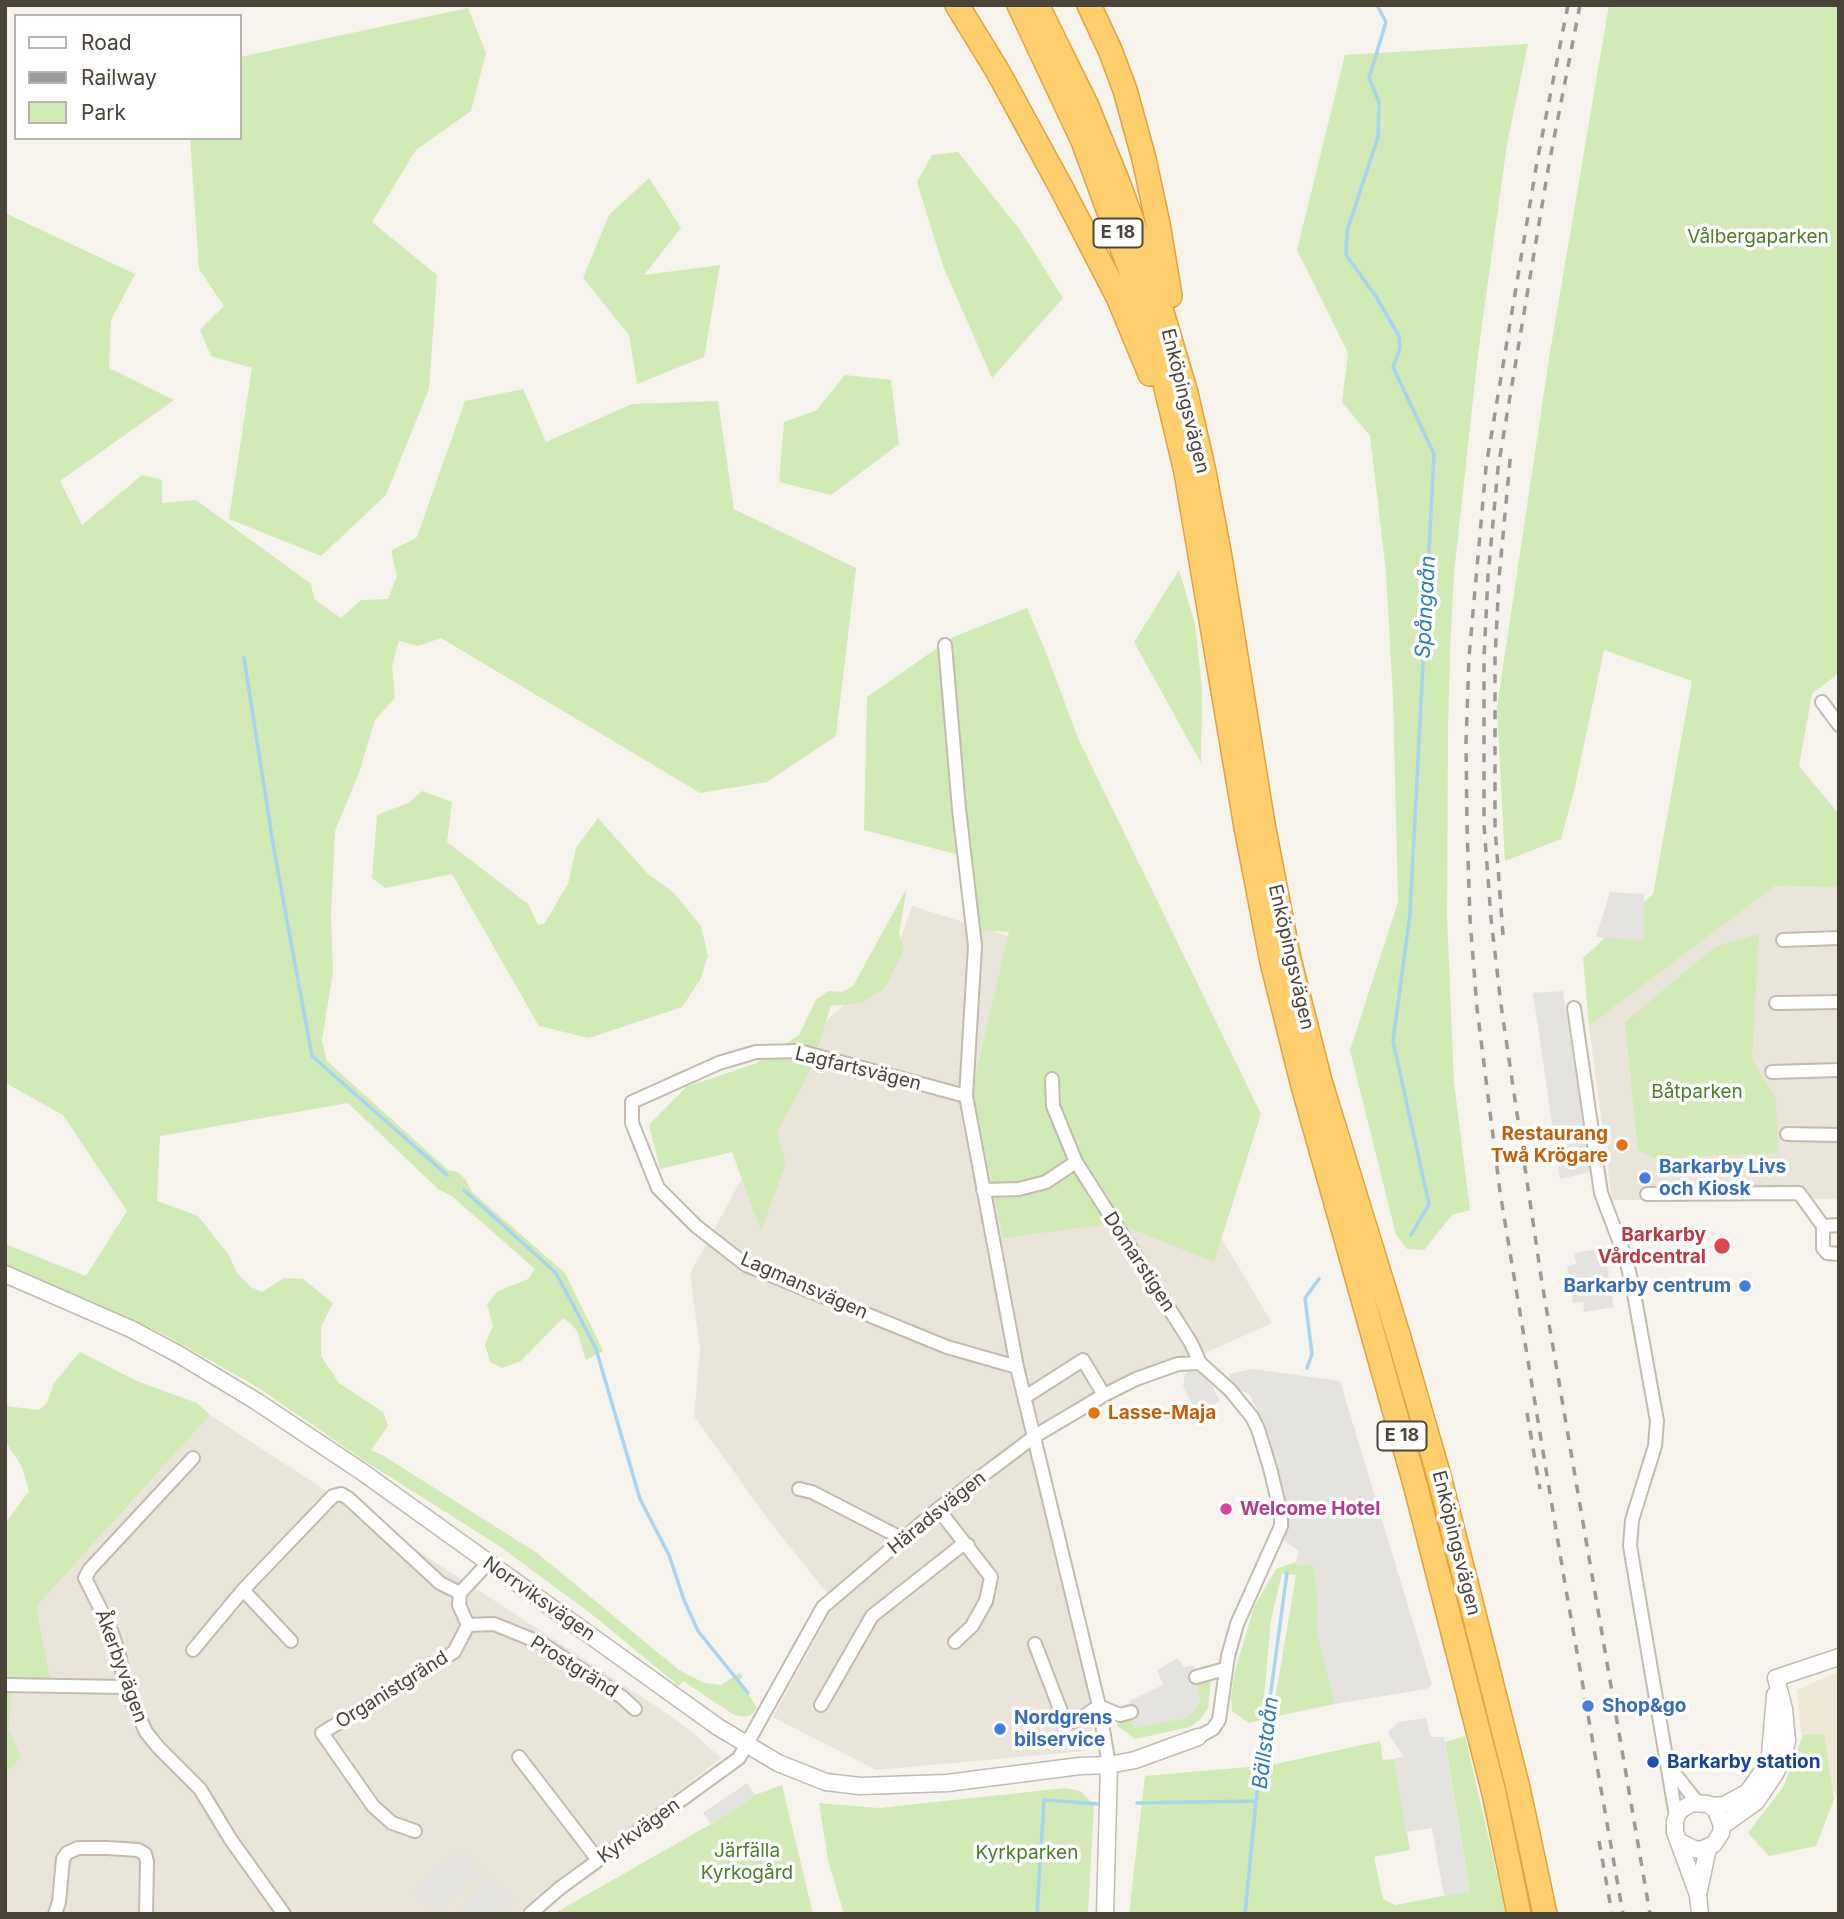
<!DOCTYPE html>
<html>
<head>
<meta charset="utf-8">
<style>
	body { margin:0 }
	#map { position:relative; width:1844px; height:1919px; overflow:hidden; background:#f6f3ec; font-family:Inter,sans-serif }
	canvas { display:block }
	.frame { position:absolute; inset:0; border:7px solid #4b4439; pointer-events:none }
	.legend { position:absolute; left:14px; top:14px; width:228px; height:126px; box-sizing:border-box; background:#fff; border:2px solid #b7b4b0; margin:0; padding:9px 12px; list-style:none; font-size:21px; color:#4b4439 }
	.legend li { display:flex; align-items:center; gap:14px; height:35px }
	.legend b { width:35px; border:2px solid #b7b4b0 }
</style>
</head>
<body>
<div id="map">
<canvas width="1844" height="1919"></canvas>
<div class="frame"></div>
<ul class="legend">
<li><b style="height:9px;background:#fff"></b>Road</li>
<li><b style="height:9px;background:#9a9a9a"></b>Railway</li>
<li><b style="height:19px;background:#d2eab5"></b>Park</li>
</ul>
</div>
<script>
const context = document.querySelector('canvas').getContext('2d');
context.lineJoin = 'round';
function fill(path, color) { context.fillStyle = color; context.fill(path, 'evenodd'); }
const shape = rows => new Path2D(rows.map(r => 'M' + r).join(''));
function stroke(path, color, width, dash) { context.strokeStyle = color; context.lineWidth = width; context.lineCap = dash ? 'butt' : 'round'; context.setLineDash(dash || []); context.stroke(path); }
function drawText(font, color, halo, rows, align = 'center') {
  context.font = font + ' Inter,sans-serif'; context.lineWidth = 7; context.setLineDash([]); context.textBaseline = 'middle'; context.strokeStyle = halo; context.fillStyle = color; for (const [text, x, y, turn = 0] of rows) {
    context.save(); context.translate(x, y); context.rotate((+turn || 0) * Math.PI / 180); context.textAlign = isNaN(turn) ? turn : align; if (halo) context.strokeText(text, 0, 0); context.fillText(text, 0, 0); context.restore();
  }
}
fill(shape([
	[1775,886,1839,887,1839,1199,1612,1200,1589,1026],
	[912,906,1049,949,1272,1323,1021,1436,1033,1458,1095,1720,1085,1751,876,1770,773,1717,835,1603,770,1522,694,1416,700,1349,690,1274,828,1019,892,964],
	[210,1415,662,1710,691,1731,721,1758,523,1914,5,1914,5,1774,21,1758,9,1730,12,1682,51,1679,36,1607]
]), '#eae5da');
fill(shape([
	[1839,1671,1839,1801,1801,1732,1797,1690]
]), '#efe8d6');
fill(shape([
	[1609,5,1839,5,1839,673,1812,694,1799,766,1839,814,1839,887,1775,886,1589,1026,1583,958,1653,894,1692,681,1604,650,1575,787,1561,839,1505,861,1497,707,1550,352],
	[468,8,486,53,471,111,416,150,372,222,437,275,429,389,386,495,321,556,229,519,252,368,211,356,200,330,224,306,199,269,190,138,240,138,240,57],
	[1528,44,1507,144,1478,354,1454,573,1450,653,1448,731,1447,916,1454,1082,1470,1210,1452,1215,1424,1250,1407,1249,1396,1235,1350,1050,1398,902,1393,697,1386,572,1370,436,1342,402,1348,353,1297,250,1345,55],
	[958,152,1020,230,1063,298,992,378,943,266,917,182,932,155],
	[649,178,681,228,644,275,720,265,704,357,637,384,629,335,583,278,609,215],
	[5,213,135,274,111,320,109,368,174,400,60,481,82,525,142,475,162,480,162,503,196,500,311,584,314,599,341,618,361,600,388,599,397,576,391,551,417,537,465,401,523,389,546,442,632,404,718,401,734,509,856,568,836,736,767,782,700,793,441,638,418,646,399,641,392,665,395,698,375,720,359,773,335,831,331,917,333,972,322,1040,327,1061,448,1170,458,1172,466,1180,471,1191,565,1273,603,1351,586,1360,577,1331,571,1324,563,1318,521,1361,502,1368,490,1362,485,1344,493,1326,487,1304,498,1291,528,1279,535,1269,453,1197,438,1189,348,1103,160,1136,157,1201,198,1216,229,1255,237,1273,251,1287,262,1292,284,1278,303,1279,333,1303,321,1327,321,1356,339,1383,383,1412,388,1426,371,1450,384,1456,537,1553,679,1670,704,1683,721,1685,739,1673,743,1676,740,1680,757,1708,751,1715,745,1717,734,1715,683,1681,679,1686,589,1612,499,1546,368,1463,254,1385,161,1333,5,1264,5,1244,86,1276,127,1211,63,1115,9,1085,5,1077],
	[845,375,891,380,899,444,831,495,779,482,784,422,817,410],
	[1179,570,1195,624,1202,688,1201,763,1134,642],
	[1027,608,1045,650,1078,738,1261,1114,1214,1262,1117,1223,1003,1238,972,1090,1009,932,980,930,960,767,949,772,959,855,864,830,867,697,953,637],
	[422,791,452,802,447,842,528,904,538,925,544,924,568,884,576,848,598,818,648,874,673,892,701,926,708,956,700,980,682,1007,589,1038,539,1026,452,874,385,888,372,878,377,815,408,803],
	[907,888,899,933,904,950,884,989,861,1003,831,1006,810,1071,777,1132,786,1163,761,1231,732,1152,660,1169,649,1125,686,1087,754,1064,799,1035,816,1000,828,991,842,992,853,986],
	[1759,934,1752,1060,1776,1098,1778,1153,1654,1158,1638,1150,1625,1022,1715,947],
	[80,1352,139,1382,197,1403,210,1415,36,1607,51,1680,12,1682,9,1730,21,1758,5,1774,5,1524,29,1491,22,1467,5,1441,5,1406,39,1410,47,1403,54,1383],
	[1296,1562,1298,1565,1313,1564,1318,1597,1317,1632,1335,1704,1272,1717,1296,1575,1282,1574,1271,1620,1262,1720,1249,1723,1232,1711,1231,1698,1235,1671,1254,1607,1276,1569],
	[1206,1679,1211,1679,1208,1708,1201,1719,1190,1727,1135,1739,1116,1725,1124,1718,1132,1718,1135,1728,1200,1703,1197,1685],
	[1824,1734,1834,1799,1816,1846,1769,1856,1748,1833,1783,1787,1803,1735],
	[1465,1736,1506,1914,1129,1914,1145,1776,1271,1765,1380,1741,1383,1760,1394,1759,1410,1850,1374,1857,1383,1899,1395,1905,1470,1891,1445,1742],
	[782,1785,813,1914,553,1914,711,1824,755,1795],
	[1066,1788,1080,1791,1094,1804,1088,1914,844,1914,828,1860,819,1803,879,1808]
]), '#d2eab5');
fill(shape([
	[1610,892,1644,894,1644,941,1596,937],
	[1563,991,1590,1172,1560,1179,1533,993],
	[1604,1248,1614,1307,1584,1312,1583,1302,1573,1303,1567,1266,1576,1264,1574,1253],
	[1196,1367,1207,1376,1220,1401,1197,1413,1183,1387,1185,1374],
	[1253,1369,1340,1381,1432,1685,1426,1689,1335,1704,1317,1632,1318,1597,1313,1564,1298,1565,1296,1562,1299,1551,1283,1540,1289,1516,1260,1415,1250,1395,1234,1387,1229,1374],
	[1178,1658,1184,1667,1194,1666,1200,1703,1188,1718,1134,1728,1129,1701,1163,1685,1157,1670],
	[1426,1718,1431,1737,1444,1737,1470,1891,1444,1896,1432,1828,1406,1832,1394,1759,1403,1756,1388,1733,1398,1722],
	[747,1783,755,1795,711,1824,703,1813],
	[464,1849,482,1873,435,1913,414,1890,434,1870],
	[492,1876,514,1898,498,1914,454,1914]
]), '#e5e3e0');
stroke(shape([
	[1377,5,1386,22,1369,78,1379,102,1378,137,1347,231,1346,255,1375,295,1399,336,1400,348,1393,367,1434,454,1410,914,1393,1041,1429,1204,1411,1235],
	[244,658,274,850,312,1056,447,1175],
	[464,1190,555,1272,569,1297,596,1349,640,1499,669,1555,684,1600,698,1631,748,1693],
	[1307,1368,1312,1354,1305,1298,1319,1279],
	[1137,1803,1256,1801],
	[1037,1914,1044,1800,1100,1804],
	[1245,1914,1256,1801,1287,1573]
]), '#a9d4f2', 3.5);
const minor = shape([
	[945,645,959,809,975,946,966,1096,1017,1367,1099,1706,1109,1765],
	[1822,702,1839,725],
	[1783,940,1839,938],
	[1776,1003,1839,1002],
	[1574,1008,1601,1193,1626,1259,1633,1288,1657,1421,1655,1446,1632,1520,1630,1546,1676,1816],
	[1772,1072,1839,1070],
	[1052,1079,1053,1106,1076,1162],
	[966,1096,799,1051,756,1052,719,1063,632,1102,632,1123,658,1188,696,1226,746,1265,947,1347,1017,1367],
	[1787,1134,1839,1135],
	[983,1190,1019,1189,1046,1182,1076,1162,1191,1343,1200,1363,1230,1390,1252,1417,1258,1429,1270,1468,1281,1514,1281,1526,1237,1624,1228,1656,1219,1720,1213,1729,1198,1737],
	[1647,1194,1799,1193,1823,1226],
	[1839,1225,1823,1226,1823,1248,1827,1253,1839,1254],
	[1025,1397,1083,1360,1104,1395],
	[193,1458,90,1569,85,1578,111,1630,119,1654,125,1687,146,1732,158,1747,200,1789,231,1840,284,1914],
	[799,1489,812,1492,903,1539],
	[938,1509,991,1577,986,1601,972,1626,955,1642],
	[243,1590,291,1641],
	[468,1625,494,1624,541,1643,622,1697,635,1709],
	[1035,1644,1062,1714,1071,1722,1077,1721,1099,1706],
	[193,1650,243,1590,333,1496,341,1494,348,1498,440,1583,460,1593,488,1563],
	[1196,1677,1225,1669],
	[5,1685,125,1687],
	[821,1705,872,1616,962,1545,968,1545],
	[1099,1706,1120,1715,1131,1712],
	[519,1757,598,1860],
	[1667,1764,1697,1802],
	[415,1831,392,1823,373,1806,322,1733,454,1652,468,1625,459,1605,460,1593],
	[55,1914,59,1902,63,1859,67,1853,78,1848,107,1848,138,1850,145,1854,147,1862,146,1914],
	[530,1914,560,1888,739,1758,823,1607,938,1509,1035,1436,1104,1395,1136,1379,1178,1364,1200,1363]
]);
const tertiary = shape([
	[5,1274,131,1329,178,1354,256,1401,361,1471,718,1727,778,1763,826,1782,860,1786,947,1783,1080,1766,1109,1765,1135,1760,1198,1737],
	[1776,1678,1839,1657],
	[1712,1806,1724,1805,1748,1792,1764,1769,1770,1755,1775,1695],
	[1722,1826,1756,1802,1775,1774,1783,1758,1787,1741,1784,1709,1776,1678],
	[1680,1842,1694,1849,1701,1850,1714,1844,1721,1833,1722,1826,1716,1810,1708,1804,1692,1803,1679,1811,1675,1821,1675,1832,1698,1895],
	[1105,1914,1109,1765],
	[1700,1914,1698,1895,1708,1848]
]);
const motorway = shape([
	[957,5,997,70,1063,191,1118,297,1150,374],
	[1019,5,1083,141,1152,329,1186,472,1246,827,1272,962,1303,1086,1415,1484,1494,1793,1519,1914],
	[1037,5,1086,104,1119,185,1148,265,1186,393,1203,467,1220,557,1263,824,1289,959,1320,1081,1400,1341,1439,1476,1518,1788,1545,1914],
	[1089,5,1110,50,1125,90,1144,159,1158,224,1170,296]
]);
stroke(minor, '#c2bbae', 16);
stroke(tertiary, '#c2bbae', 19);
stroke(motorway, '#e0a43c', 26);
stroke(minor, '#fff', 12);
stroke(tertiary, '#fff', 16);
stroke(motorway, '#ffcf6e', 23);
stroke(shape([
	[1568,5,1537,162,1486,467,1469,657,1466,743,1467,825,1470,919,1477,1008,1500,1192,1565,1584,1623,1914],
	[1580,5,1549,164,1498,468,1488,576,1484,657,1484,825,1491,918,1501,1005,1542,1283,1650,1914],
	[1503,935,1495,827,1495,659,1499,578,1511,450],
	[1527,1413,1540,1489],
	[1599,1841,1612,1914]
]), '#9a9a9a', 3.5, [9, 9]);
for (const [x, y, r, color] of [
	[1622,1145,7,"#e8710a"],
	[1645,1178,7,"#3f7fe0"],
	[1722,1246,9,"#e0444e"],
	[1745,1286,7,"#3f7fe0"],
	[1094,1413,7,"#e8710a"],
	[1226,1509,7,"#d1479c"],
	[1588,1706,7,"#3f7fe0"],
	[1000,1729,7,"#3f7fe0"],
	[1653,1762,7,"#1a4fb4"]
]) { const dot = new Path2D(); dot.arc(x, y, r, 0, 2 * Math.PI); context.fillStyle = color; context.fill(dot); stroke(dot, '#fff', 2.5); }
for (const [x, y, w] of [
	[1118,233,49],
	[1402,1436,49]
]) { const box = new Path2D(); box.roundRect(x - w / 2, y - 14.5, w, 29, 5); context.fillStyle = '#fff'; context.fill(box); stroke(box, '#4b4439', 2); }
drawText('bold 18px', '#4b4439', null, [
	["E 18",1118,233],
	["E 18",1402,1436]
]);
drawText('19px', '#4a7f2a', '#fff', [
	["Vålbergaparken",1758,237],
	["Båtparken",1697,1092],
	["Järfälla",747,1851],
	["Kyrkogård",747,1873],
	["Kyrkparken",1027,1853]
]);
drawText('19px', '#4b4439', '#fff', [
	["Enköpingsvägen",1185,401,76],
	["Enköpingsvägen",1291,957,77],
	["Lagfartsvägen",858,1069,14],
	["Domarstigen",1139,1262,57],
	["Lagmansvägen",804,1286,24],
	["Häradsvägen",937,1513,-39],
	["Enköpingsvägen",1456,1543,76],
	["Norrviksvägen",539,1599,35],
	["Åkerbyvägen",121,1666,70],
	["Prostgränd",574,1667,32],
	["Organistgränd",392,1690,-32],
	["Kyrkvägen",639,1831,-36]
]);
drawText('bold 19px', '#c56008', '#fff', [
	["Restaurang",1608,1134],
	["Twå Krögare",1608,1156],
	["Lasse-Maja",1108,1413,"left"]
], 'right');
drawText('bold 19px', '#366cbe', '#fff', [
	["Barkarby Livs",1659,1167],
	["och Kiosk",1659,1189],
	["Barkarby centrum",1731,1286,"right"],
	["Shop&go",1602,1706],
	["Nordgrens",1014,1718],
	["bilservice",1014,1740]
], 'left');
drawText('bold 19px', '#be3a42', '#fff', [
	["Barkarby",1706,1235],
	["Vårdcentral",1706,1257]
], 'right');
drawText('bold 19px', '#b23c85', '#fff', [
	["Welcome Hotel",1240,1509]
], 'left');
drawText('bold 19px', '#164399', '#fff', [
	["Barkarby station",1667,1762]
], 'left');
drawText('italic 21px', '#2e7ab2', '#fff', [
	["Spångaån",1426,607,-87],
	["Bällstaån",1266,1743,-83]
]);
</script>
</body>
</html>
